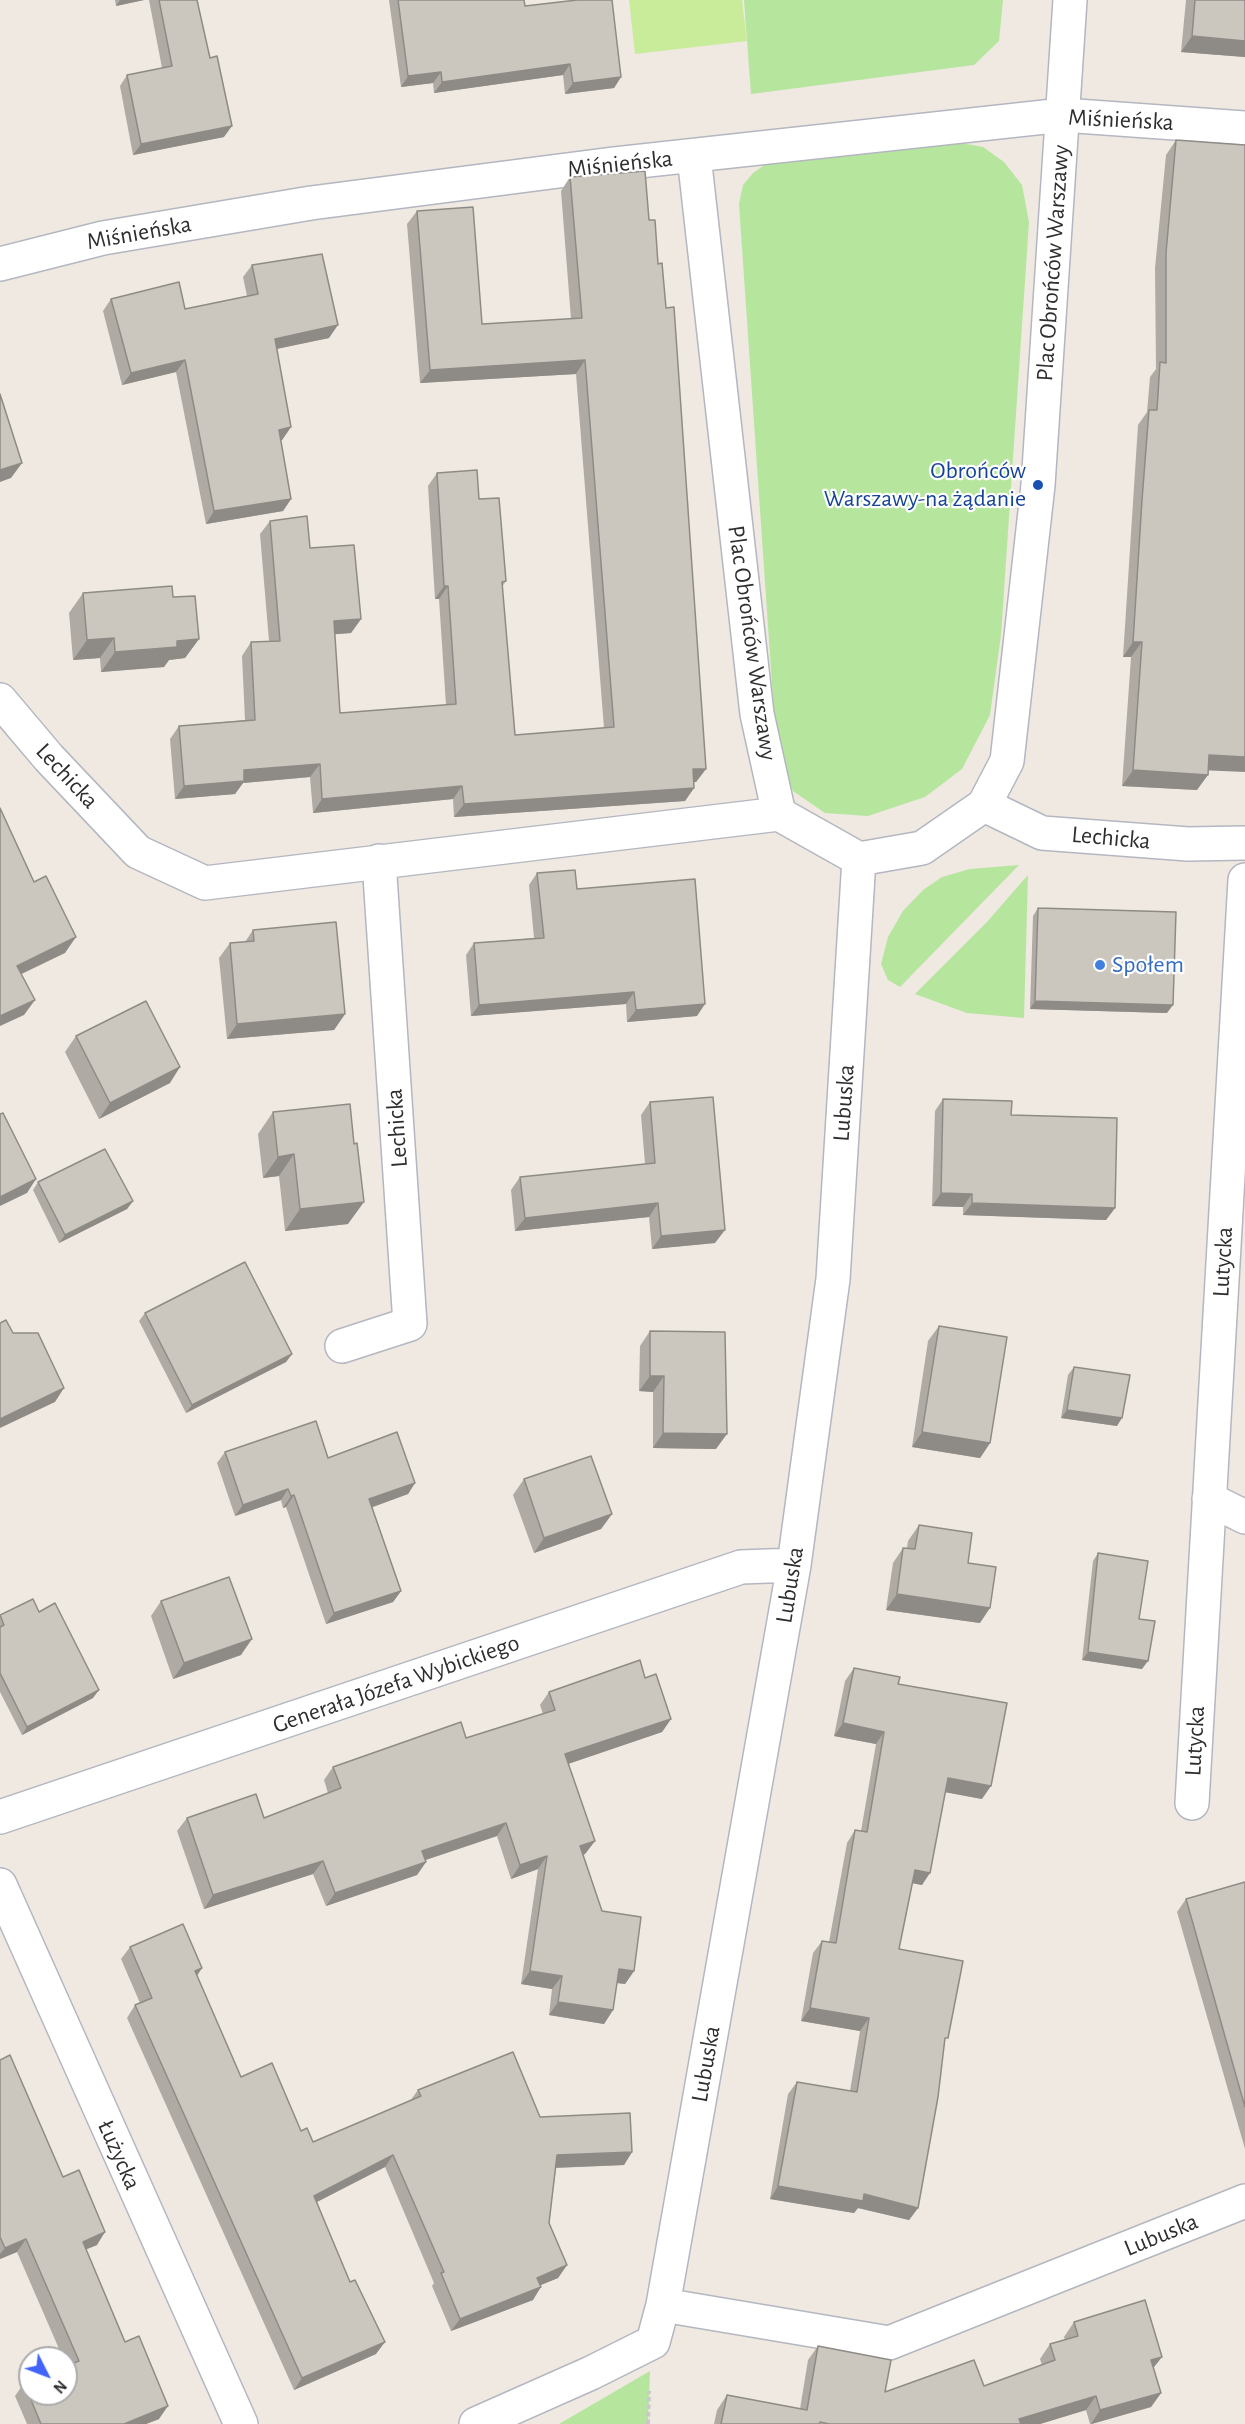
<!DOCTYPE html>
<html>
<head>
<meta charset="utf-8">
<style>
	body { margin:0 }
	#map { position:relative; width:1245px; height:2424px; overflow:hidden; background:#efe9e1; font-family:"Alegreya Sans",sans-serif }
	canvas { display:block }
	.north { position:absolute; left:18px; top:2346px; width:60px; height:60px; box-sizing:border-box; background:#fff; border:2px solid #ababab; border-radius:50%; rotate:132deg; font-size:16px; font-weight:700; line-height:24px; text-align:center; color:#2e2e2e }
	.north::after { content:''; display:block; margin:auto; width:21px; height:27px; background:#4264fb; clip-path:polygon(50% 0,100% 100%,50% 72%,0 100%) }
</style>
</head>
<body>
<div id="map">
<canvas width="1245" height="2424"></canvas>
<div class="north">N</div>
</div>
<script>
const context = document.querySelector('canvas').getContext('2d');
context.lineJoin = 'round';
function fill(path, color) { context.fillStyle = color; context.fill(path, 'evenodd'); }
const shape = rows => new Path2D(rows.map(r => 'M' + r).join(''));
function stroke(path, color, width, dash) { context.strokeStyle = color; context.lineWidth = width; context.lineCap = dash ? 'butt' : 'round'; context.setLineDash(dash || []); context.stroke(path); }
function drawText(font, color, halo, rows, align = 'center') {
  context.font = font + ' "Alegreya Sans",sans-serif'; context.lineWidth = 4.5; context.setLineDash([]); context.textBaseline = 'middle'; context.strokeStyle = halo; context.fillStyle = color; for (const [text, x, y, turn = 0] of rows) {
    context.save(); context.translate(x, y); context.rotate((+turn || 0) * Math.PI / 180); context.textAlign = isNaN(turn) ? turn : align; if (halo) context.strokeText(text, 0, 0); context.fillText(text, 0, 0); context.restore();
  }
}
fill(shape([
	[744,0,1003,0,999,41,974,65,751,94],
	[961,143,983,147,1004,162,1022,185,1029,222,1001,635,990,715,962,769,925,797,868,816,825,813,793,791,777,757,739,204,743,185,753,173,773,159],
	[1019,865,900,987,888,980,881,964,888,937,903,911,923,890,942,877,970,869],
	[1028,875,1024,1018,967,1013,915,994,986,923],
	[650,2371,648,2424,559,2424]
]), '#b6e59e');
fill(shape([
	[629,0,742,0,747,41,635,54]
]), '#c9ec9a');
const minor = shape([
	[694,156,757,714,779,814,859,859,922,848,984,805,1007,761,1038,485,1070,0],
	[0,264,103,238,311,203,613,164,1063,115,1245,128],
	[0,700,49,758,138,852,205,883,779,814],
	[984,805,1042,833,1188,844,1245,843],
	[342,1346,410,1324,379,861],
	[1209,1499,1245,1517],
	[1192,1803,1245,880],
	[0,1817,741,1567,794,1565],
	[0,1885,241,2424],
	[663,2305,889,2343,1245,2201],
	[476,2424,591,2373,653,2342,663,2305,794,1565,833,1279,859,859]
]);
stroke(minor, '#b4b7c1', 36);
stroke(shape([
	[648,2424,649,2391]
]), '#c9c9c9', 4, [4.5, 3]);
stroke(minor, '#fff', 33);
fill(shape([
	[115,0,144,0,116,6],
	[149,0,197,0,224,137,133,155,120,86,127,75,162,68],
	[389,0,524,0,525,6,621,77,614,88,565,94,563,75,434,93,433,83,401,87],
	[1186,0,1245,0,1245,57,1181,52],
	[1176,140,1208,770,1197,790,1122,786,1131,657,1123,657,1138,425,1147,412,1150,377,1156,369,1155,268,1166,155],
	[570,177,649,220,658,264,706,769,696,782,693,782,694,788,685,801,454,817,453,799,313,813,310,777,243,783,235,794,175,799,170,739,179,726,245,720,242,656,251,642,269,641,260,534,270,521,310,548,361,619,351,633,335,634,340,713,446,705,439,599,435,599,428,486,437,473,479,499,506,581,502,587,515,735,604,728,576,374,420,383,407,224,417,211,482,324,571,319,561,191],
	[252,265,329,338,277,349,291,427,282,440,280,440,291,499,283,511,206,524,176,372,122,385,103,311,111,299,185,309,247,296,243,277],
	[83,593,173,597,199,639,185,658,169,660,164,667,101,672,100,658,73,660,69,613],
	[537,873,577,889,697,1016,627,1022,626,1004,471,1016,466,955,474,943,534,938,529,885],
	[1038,908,1167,1013,1030,1009,1033,916],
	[253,930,345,1014,334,1030,227,1039,219,958,230,943,245,942],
	[76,1036,170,1083,99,1119,65,1052],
	[943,1099,1011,1115,1115,1208,1106,1220,963,1215,963,1207,932,1206,935,1111],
	[650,1102,715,1243,652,1249,649,1217,515,1231,511,1190,520,1177,645,1164,641,1115],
	[273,1112,348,1224,285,1231,279,1176,263,1178,258,1134],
	[38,1182,133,1201,127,1209,59,1243,33,1190],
	[145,1313,292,1354,286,1362,186,1413,139,1321],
	[939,1326,990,1443,980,1458,912,1447,928,1341],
	[650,1331,716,1449,653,1448,653,1392,639,1391,640,1346],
	[1074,1367,1117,1426,1061,1418,1068,1375],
	[225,1452,328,1458,415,1483,408,1494,372,1507,401,1591,393,1602,326,1624,286,1507,283,1508,281,1500,235,1516,217,1463],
	[524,1479,612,1514,601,1529,534,1553,513,1495],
	[919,1525,968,1563,980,1623,886,1610,893,1563,903,1548,907,1548,908,1541],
	[1098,1553,1139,1619,1142,1669,1082,1660,1093,1561],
	[161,1601,241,1655,173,1679,151,1616],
	[39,1612,93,1698,22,1735,0,1692,0,1615],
	[854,1668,898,1684,982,1799,945,1792,922,1885,912,1883,899,1949,944,2044,918,2208,909,2220,858,2208,854,2213,770,2199,788,2094,797,2082,850,2091,860,2031,801,2021,813,1953,822,1941,829,1942,847,1843,855,1830,861,1831,876,1744,834,1736,845,1681],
	[645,1678,671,1719,662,1732,568,1764,595,1841,585,1854,583,1855,602,1911,634,1971,625,1984,617,1983,613,2010,604,2024,549,2015,552,1989,521,1984,538,1869,511,1879,497,1836,426,1860,426,1862,417,1875,326,1906,313,1874,204,1909,177,1831,187,1818,264,1818,328,1793,324,1780,333,1767,466,1738,543,1714,540,1705,549,1692],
	[1245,1882,1245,2149,1177,1912,1186,1899],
	[130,1947,202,1968,197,1976,241,2077,313,2142,410,2101,418,2090,540,2117,632,2152,624,2165,556,2168,549,2223,567,2265,558,2278,540,2285,533,2300,451,2331,432,2286,434,2283,385,2167,317,2202,376,2354,294,2390,127,2018,135,2005,140,2003,121,1959],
	[0,2060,63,2177,97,2245,86,2249,125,2342,159,2419,146,2424,27,2424,15,2396,24,2383,67,2366,66,2358,63,2358,17,2252,0,2259],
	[1074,2322,1154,2368,1161,2393,1151,2407,1092,2424,1090,2424,1086,2410,1040,2424,714,2424,717,2410,727,2395,800,2409,808,2360,818,2346,885,2392,984,2386,1042,2365,1040,2359,1050,2344,1065,2340,1064,2337]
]), '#afaba4');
fill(shape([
	[120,0,144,0,116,6],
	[1192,36,1245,41,1245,57,1181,52],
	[570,64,563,75,434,93,442,82],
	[441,72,433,83,401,87,408,76],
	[621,77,614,88,565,94,573,83],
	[232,126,224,137,133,155,141,144],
	[338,325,329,338,266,351,275,339],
	[185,360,176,372,122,385,131,373],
	[585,360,576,374,420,383,430,370],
	[291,427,282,440,270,442,279,430],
	[22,463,11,478,0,482,0,470],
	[291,499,283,511,206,524,214,511],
	[444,586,448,586,439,599,435,599],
	[361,619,351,633,325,635,334,621],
	[114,638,100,658,73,660,87,640],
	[199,639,185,658,169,660,164,667,101,672,115,652,177,641],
	[1133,642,1142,642,1131,657,1123,657],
	[1209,755,1245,757,1245,772,1199,770],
	[320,764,310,777,243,783,235,794,175,799,184,786,244,770],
	[693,769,706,769,696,782,683,783],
	[1133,770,1208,775,1197,790,1122,786],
	[462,786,453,799,313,813,322,799],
	[694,788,685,801,454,817,464,804],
	[76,937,65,953,7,981,17,966],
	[634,992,626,1004,471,1016,479,1005],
	[35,1000,24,1015,0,1026,0,1016],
	[1035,1001,1173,1005,1167,1013,1030,1009],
	[705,1004,697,1016,627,1022,636,1010],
	[345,1014,334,1030,227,1039,237,1024],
	[180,1067,170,1083,99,1119,110,1103],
	[294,1154,279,1176,263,1178,278,1157],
	[36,1179,27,1193,0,1206,0,1197],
	[941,1193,972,1194,963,1207,932,1206],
	[133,1201,127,1209,59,1243,65,1235],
	[364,1202,348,1224,285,1231,300,1209],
	[658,1203,649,1217,515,1231,525,1218],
	[972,1203,1115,1208,1106,1220,963,1215],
	[725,1230,715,1243,652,1249,661,1236],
	[292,1354,286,1362,186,1413,192,1405],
	[650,1376,664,1376,653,1392,639,1391],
	[64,1388,55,1402,0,1428,0,1419],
	[1067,1410,1122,1418,1117,1426,1061,1418],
	[922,1432,990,1443,980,1458,912,1447],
	[663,1433,727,1434,716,1449,653,1448],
	[415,1483,408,1494,362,1511,369,1499],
	[288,1489,281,1500,235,1516,243,1505],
	[294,1495,286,1507,283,1508,291,1496],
	[612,1514,601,1529,534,1553,544,1538],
	[401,1591,393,1602,326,1624,334,1613],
	[897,1594,990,1608,980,1623,886,1610],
	[252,1639,241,1655,173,1679,184,1663],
	[1088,1652,1148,1661,1142,1669,1082,1660],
	[99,1690,93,1698,22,1735,27,1727],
	[671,1719,662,1732,556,1768,565,1754],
	[843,1723,884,1732,876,1744,834,1736],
	[948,1778,991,1786,982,1799,939,1791],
	[506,1823,497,1836,413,1864,422,1851],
	[595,1841,585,1854,571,1859,580,1846],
	[547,1856,538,1869,511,1879,520,1865],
	[323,1861,313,1874,204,1909,213,1895],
	[426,1862,417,1875,326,1906,335,1893],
	[915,1870,930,1873,922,1885,906,1882],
	[202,1968,193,1981,195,1971],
	[619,1969,634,1971,625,1984,610,1982],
	[530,1971,562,1976,552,1989,521,1984],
	[558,2002,613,2010,604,2024,549,2015],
	[810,2008,869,2018,860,2031,801,2021],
	[632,2152,624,2165,548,2168,557,2155],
	[393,2155,385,2167,305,2208,314,2196],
	[778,2186,864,2194,918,2208,909,2220,858,2208,854,2213,770,2199],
	[105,2232,97,2245,75,2254,83,2242],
	[26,2239,17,2252,0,2259,0,2254,5,2248],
	[567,2265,558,2278,529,2290,537,2278],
	[541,2287,533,2300,451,2331,460,2319],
	[385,2342,376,2354,294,2390,302,2378],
	[1162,2357,1151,2371,1151,2360],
	[1161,2393,1151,2407,1091,2424,1100,2410],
	[1096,2396,1086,2410,1040,2424,1015,2424,1019,2419],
	[168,2406,159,2419,146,2424,124,2424]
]), '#8e8b86');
const building = shape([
	[159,0,197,0,210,58,217,56,232,126,141,144,127,75,172,66,159,0],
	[398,0,524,0,525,6,577,0,612,0,621,77,573,83,570,64,442,82,441,72,408,76,398,0],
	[1195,0,1245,0,1245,41,1192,36,1195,0],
	[1176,140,1245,145,1245,757,1209,755,1208,775,1133,770,1142,642,1133,642,1142,500,1149,410,1157,410,1160,362,1166,363,1166,253,1176,140],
	[645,171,649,220,655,220,658,264,662,263,666,308,674,307,706,769,693,769,694,788,464,804,462,786,322,799,320,764,244,770,244,781,184,786,179,726,255,720,251,642,280,641,270,521,307,516,310,548,354,545,361,619,334,621,340,713,456,704,448,586,444,586,437,473,477,470,479,499,499,498,506,581,502,582,515,735,614,727,585,360,430,370,417,211,473,207,482,324,582,318,570,177,645,171],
	[322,254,338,325,275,339,291,427,279,430,291,499,214,511,185,360,131,373,111,299,179,282,185,309,258,294,252,265,322,254],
	[0,394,22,463,0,470,0,394],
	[172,586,173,597,195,596,199,639,177,641,177,647,115,652,114,638,87,640,83,593,172,586],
	[0,808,34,882,46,876,76,937,17,966,35,1000,0,1016,0,808],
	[575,870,577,889,695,879,705,1004,636,1010,634,992,479,1005,474,943,544,938,537,873,575,870],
	[1038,908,1176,912,1173,1005,1035,1001,1038,908],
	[336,922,345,1014,237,1024,230,943,254,941,253,930,336,922],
	[146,1001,180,1067,110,1103,76,1036,146,1001],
	[713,1097,725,1230,661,1236,658,1203,525,1218,520,1177,655,1163,650,1102,713,1097],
	[943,1099,1012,1101,1011,1115,1117,1118,1115,1208,972,1203,972,1194,941,1193,943,1099],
	[350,1104,354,1144,357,1143,364,1202,300,1209,294,1154,278,1157,273,1112,350,1104],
	[3,1113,36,1179,0,1197,0,1114,3,1113],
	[105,1149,133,1201,65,1235,38,1182,105,1149],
	[245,1262,292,1354,192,1405,145,1313,245,1262],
	[6,1320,13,1333,38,1333,64,1388,0,1419,0,1323,6,1320],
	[939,1326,1007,1337,990,1443,922,1432,939,1326],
	[650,1331,725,1332,727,1434,663,1433,664,1376,650,1376,650,1331],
	[1074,1367,1130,1375,1122,1418,1067,1410,1074,1367],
	[316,1421,328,1458,397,1432,415,1483,369,1499,401,1591,334,1613,294,1495,291,1496,288,1489,243,1505,225,1452,316,1421],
	[591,1456,612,1514,544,1538,524,1479,591,1456],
	[919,1525,972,1533,968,1563,996,1567,990,1608,897,1594,903,1548,915,1549,919,1525],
	[1098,1553,1148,1561,1139,1619,1155,1621,1148,1661,1088,1652,1098,1553],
	[229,1577,252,1639,184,1663,161,1601,229,1577],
	[33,1599,39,1612,55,1603,99,1690,27,1727,0,1673,0,1627,4,1625,0,1615,33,1599],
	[640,1660,645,1678,656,1674,671,1719,565,1754,595,1841,580,1846,602,1911,641,1917,634,1971,619,1969,613,2010,558,2002,562,1976,530,1971,547,1856,520,1865,506,1823,422,1851,426,1862,335,1893,323,1861,213,1895,187,1818,256,1794,264,1818,341,1788,333,1767,461,1722,466,1738,555,1710,549,1692,640,1660],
	[854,1668,900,1677,898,1684,1007,1703,991,1786,948,1778,930,1873,915,1870,899,1949,963,1961,948,2038,945,2038,938,2097,918,2208,864,2194,863,2201,778,2186,797,2082,857,2092,869,2018,810,2008,822,1941,836,1943,855,1830,867,1832,884,1732,843,1723,854,1668],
	[1245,1882,1245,2107,1186,1899,1245,1882],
	[183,1924,202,1968,195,1971,241,2077,272,2063,301,2131,307,2128,313,2142,421,2096,418,2090,513,2052,540,2117,630,2113,632,2152,557,2155,549,2223,567,2265,537,2278,541,2287,460,2319,441,2273,444,2272,393,2155,314,2196,350,2282,355,2280,385,2342,302,2378,135,2005,152,1998,130,1947,183,1924],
	[10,2055,63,2177,79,2170,105,2232,83,2242,125,2342,139,2336,168,2406,124,2424,41,2424,24,2383,30,2381,30,2394,66,2394,66,2366,79,2361,26,2239,5,2248,0,2237,0,2060,10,2055],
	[1145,2300,1162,2357,1151,2360,1161,2393,1100,2410,1096,2396,1019,2419,1021,2424,829,2424,820,2422,819,2424,721,2424,727,2395,807,2410,818,2346,891,2360,885,2392,974,2360,984,2386,1055,2360,1050,2344,1078,2336,1074,2322,1145,2300]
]);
fill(building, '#cbc7bf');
stroke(building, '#8e8b86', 1.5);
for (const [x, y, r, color] of [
	[1038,485,6,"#1a4fb4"],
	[1100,965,6,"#3f7fe0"]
]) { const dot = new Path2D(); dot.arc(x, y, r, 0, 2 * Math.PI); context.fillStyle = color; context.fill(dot); stroke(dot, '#fff', 2); }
drawText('24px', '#2e2e2e', '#fff', [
	["Miśnieńska",1121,120,3],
	["Miśnieńska",620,164,-6],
	["Miśnieńska",139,233,-10],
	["Plac Obrońców Warszawy",1053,263,-86],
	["Plac Obrońców Warszawy",752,643,82],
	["Lechicka",67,776,47],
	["Lechicka",1111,838,5],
	["Lubuska",844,1103,-86],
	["Lechicka",397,1128,-94],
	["Lutycka",1223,1262,-87],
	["Lubuska",790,1585,-81],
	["Generała Józefa Wybickiego",396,1684,-19],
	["Lutycka",1195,1741,-87],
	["Lubuska",706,2064,-80],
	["Łużycka",119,2155,66],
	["Lubuska",1161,2235,-22]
]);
drawText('24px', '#164399', '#fff', [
	["Obrońców",1026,471],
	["Warszawy-na żądanie",1026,499]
], 'right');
drawText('24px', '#366cbe', '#fff', [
	["Społem",1112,965]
], 'left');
</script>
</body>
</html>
